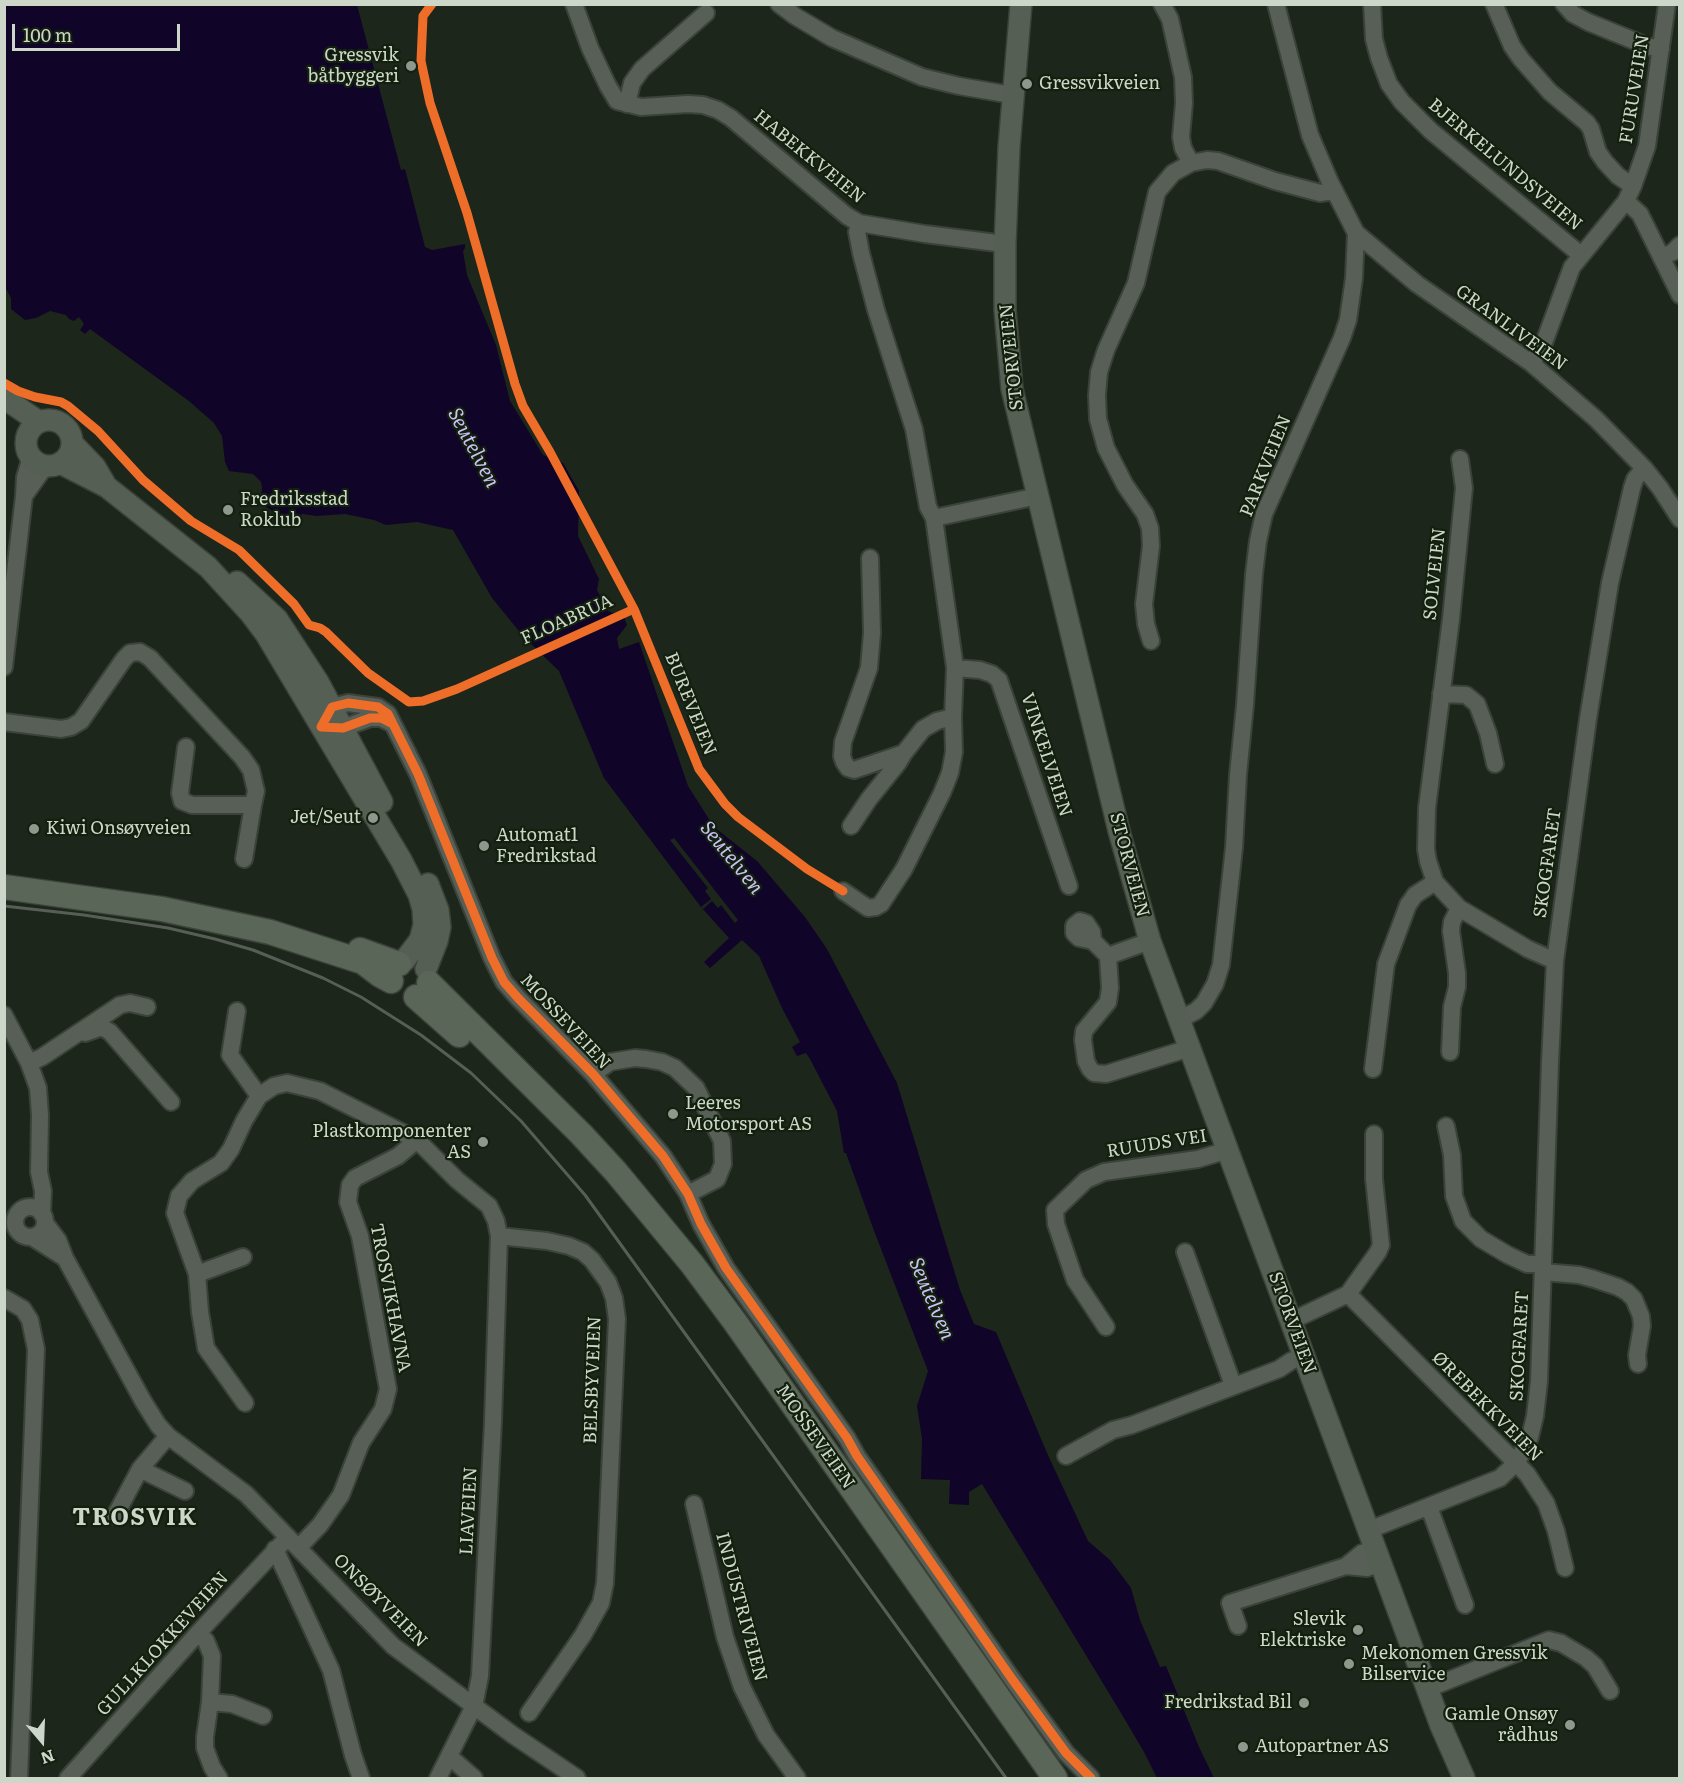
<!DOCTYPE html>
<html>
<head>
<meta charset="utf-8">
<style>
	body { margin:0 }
	#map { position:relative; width:1684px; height:1783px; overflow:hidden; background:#1d261a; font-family:Literata,serif }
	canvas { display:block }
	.frame { position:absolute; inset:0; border:6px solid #ccd6c9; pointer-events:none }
	.north { position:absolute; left:12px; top:1711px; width:60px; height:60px; -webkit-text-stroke:4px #12200d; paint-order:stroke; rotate:161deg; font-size:16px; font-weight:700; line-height:24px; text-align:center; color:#ccd6c9 }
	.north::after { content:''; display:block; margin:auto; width:21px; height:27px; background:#ccd6c9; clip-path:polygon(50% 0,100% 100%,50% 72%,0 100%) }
	.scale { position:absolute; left:12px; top:24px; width:168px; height:27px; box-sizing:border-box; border:3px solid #ccd6c9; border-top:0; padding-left:8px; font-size:18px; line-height:21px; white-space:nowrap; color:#ccd6c9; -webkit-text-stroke:4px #12200d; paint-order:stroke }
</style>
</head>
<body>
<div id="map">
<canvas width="1684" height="1783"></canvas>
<div class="frame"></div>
<div class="north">N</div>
<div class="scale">100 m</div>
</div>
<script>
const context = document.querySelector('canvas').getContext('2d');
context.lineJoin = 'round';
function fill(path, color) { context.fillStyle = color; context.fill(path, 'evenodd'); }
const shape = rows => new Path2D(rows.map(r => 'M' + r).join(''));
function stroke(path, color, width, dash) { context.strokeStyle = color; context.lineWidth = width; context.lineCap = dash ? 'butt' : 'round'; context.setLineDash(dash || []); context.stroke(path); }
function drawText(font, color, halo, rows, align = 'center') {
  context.font = font + ' Literata,serif'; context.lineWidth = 4.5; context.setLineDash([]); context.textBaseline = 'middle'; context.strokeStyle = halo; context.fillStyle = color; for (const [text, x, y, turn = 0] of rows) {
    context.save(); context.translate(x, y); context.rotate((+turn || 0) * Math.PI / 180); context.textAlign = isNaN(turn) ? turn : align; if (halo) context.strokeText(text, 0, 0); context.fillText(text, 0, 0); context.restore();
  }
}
fill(shape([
	[4,5,357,5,401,170,405,169,425,247,432,250,465,244,465,248,463,251,467,275,496,345,510,401,543,455,563,463,579,491,578,536,599,579,597,590,608,611,624,617,627,625,617,638,619,649,639,642,688,786,714,827,757,861,805,917,827,949,897,1083,960,1290,974,1324,996,1332,1047,1453,1088,1541,1110,1560,1131,1588,1140,1620,1160,1667,1166,1666,1199,1747,1214,1778,1157,1778,1144,1752,1118,1708,982,1484,969,1492,969,1505,949,1504,950,1480,921,1479,922,1439,917,1406,928,1371,873,1228,846,1153,844,1153,837,1111,810,1059,806,1053,797,1056,792,1047,800,1042,782,1008,759,956,742,940,710,968,704,962,729,938,701,907,604,778,559,671,523,636,492,598,453,530,417,522,386,525,374,520,345,514,316,516,303,514,285,519,260,503,262,488,261,482,253,474,229,471,225,462,222,436,214,423,189,401,90,329,85,334,80,330,84,324,79,317,74,321,69,319,66,315,50,311,36,318,25,320,11,309,11,298,4,285]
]), '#110429');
fill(shape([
	[674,838,738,920,735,923,721,905,718,908,712,901,703,909,701,907,711,899,705,891,708,888,670,840]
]), '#1d261a');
const minor = shape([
	[574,4,590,48,608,86,617,101,641,107,688,104,703,105,718,110,731,118,847,216,859,223,925,234,1005,244],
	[779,4,795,16,832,38,922,77,959,86,1012,95],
	[1162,4,1170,19,1183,77,1184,103,1181,137,1183,148,1191,163,1207,160,1218,161,1275,181,1320,193,1334,191],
	[1372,4,1374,39,1379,58,1389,84,1402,102,1431,131,1581,255],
	[1494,4,1512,46,1521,59,1550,92,1587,123,1591,129,1598,152,1605,162,1618,176,1633,186],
	[1564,4,1573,14,1588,22,1647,46,1661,49],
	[627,104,632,83,642,69,706,13],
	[1626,201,1640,214,1680,295],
	[1356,233,1417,284,1531,363,1596,419,1644,468,1660,488,1680,519],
	[1662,257,1673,252,1680,245],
	[1531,363,1542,348,1572,267,1626,201,1633,186,1647,146,1667,4],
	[1460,459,1464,488,1451,619,1427,808,1426,849,1428,861,1435,882,1459,908,1528,949,1555,961],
	[24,496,46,465],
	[934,518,1038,496],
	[870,558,872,633,869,668,843,742,842,756,844,762,848,768,854,770,904,753,923,729,937,721,953,717],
	[1151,641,1146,624,1144,604,1151,546,1150,528,1145,514,1125,485,1106,448,1098,419,1097,395,1099,372,1106,350,1136,283,1157,192,1173,173,1191,163],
	[4,667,24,496,25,477,31,457],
	[955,668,980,670,992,674,999,680,1069,886],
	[1441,694,1466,695,1477,704,1488,733,1495,764],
	[4,722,61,729,71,727,81,721,124,659,130,653,140,652,150,658,242,757,251,770,256,791,253,805,192,805,182,801,180,793,186,747],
	[393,724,381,718,370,718,343,728,321,727,332,707,348,703,378,707,388,714,418,774,492,958,504,982,518,998,593,1074,663,1156,688,1194,701,1224,726,1268,847,1438,857,1456,1012,1679,1066,1753,1091,1778],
	[851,826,869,799,898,763,904,753],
	[244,859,253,805],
	[843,891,868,908,876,907,881,904,904,869,942,793,950,773,954,752,953,717,955,668,934,518,928,507,914,429,876,310,861,253,857,232,859,223],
	[1093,941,1079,938,1074,933,1074,926,1080,921,1086,923,1092,932,1093,941,1108,956,1150,941],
	[1108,956,1110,988,1108,1002,1084,1031,1083,1040,1086,1061,1090,1069,1094,1073,1106,1074,1180,1051],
	[237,1011,230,1055,259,1096],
	[4,1015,29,1063,38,1088,40,1115,39,1172,43,1191,42,1214],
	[1180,1019,1196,1011,1204,1003,1215,984,1221,965,1234,848,1238,775,1245,705,1254,574,1258,541,1264,514,1342,338,1348,320,1354,278,1356,233,1330,182,1310,135,1276,4],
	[85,1033,102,1027,110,1032,171,1102],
	[1450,1052,1452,1007,1457,987,1457,973,1451,931,1452,922,1459,908],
	[29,1063,42,1057,120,1005,130,1003,147,1007],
	[1373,1069,1386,964,1408,905,1415,895,1435,882],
	[593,1074,610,1062,635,1058,646,1059,662,1062,675,1068,696,1088,722,1141,723,1164,717,1179,688,1194],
	[1446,1126,1452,1155,1454,1196,1463,1221,1481,1239,1508,1255,1527,1264,1543,1264],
	'15 1222a15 15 0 1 1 30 0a15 15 0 1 1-30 0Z',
	[45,1223,58,1240,65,1258,143,1401,158,1425,168,1436,246,1494,393,1646,513,1735,577,1778],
	[499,1236,547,1241,569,1246,583,1252,592,1260,608,1282,614,1298,617,1319,605,1583,601,1603,583,1635,529,1713],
	[32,1237,65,1258],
	[1185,1252,1233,1385],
	[1543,1272,1579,1275,1594,1279,1618,1287,1627,1292,1634,1299,1641,1316,1642,1326,1637,1355,1638,1364],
	[197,1274,243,1257],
	[1348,1294,1527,1474,1546,1503,1556,1531,1565,1568],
	[4,1298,23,1309,30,1320,36,1349,19,1778],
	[1291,1321,1348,1294,1378,1252,1381,1245,1374,1179,1374,1134],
	[1106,1327,1075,1280,1056,1224,1055,1210,1086,1180,1104,1172,1198,1159,1228,1150],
	[245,1403,206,1348,200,1312,197,1274,175,1213,179,1196,192,1181,221,1163,231,1149,244,1121,259,1096,274,1086,287,1083,320,1091,417,1140,457,1180,489,1206,496,1221,499,1236,493,1422,480,1676,474,1706,438,1778],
	[1066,1456,1113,1430,1132,1425,1279,1369,1291,1361,1304,1356],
	[140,1469,185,1491],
	[694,1504,725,1637,742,1687,766,1735,797,1778],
	[1429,1507,1465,1605],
	[115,1516,140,1469,168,1436],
	[1369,1530,1500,1478,1517,1462,1530,1437,1535,1416,1539,1381,1550,1062,1555,961,1588,719,1610,583,1632,488,1635,479,1644,468],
	[299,1547,320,1525,341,1495,361,1443,383,1409,388,1389,360,1236,348,1202,350,1185,355,1178,398,1156,417,1140],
	[275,1549,331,1670,353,1755,361,1778],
	[1346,1566,1367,1568,1380,1563],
	[1238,1626,1230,1603,1346,1566,1362,1553,1375,1549],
	[198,1633,206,1641,212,1656,210,1702,205,1737,205,1748,212,1767,219,1778],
	[1427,1689,1549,1640,1561,1643,1586,1658,1595,1666,1610,1691],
	[210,1702,232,1704,263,1716],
	[450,1757,474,1778],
	[68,1778,198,1633,288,1537]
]);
const major = shape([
	[1021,4,1009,147,1005,244,1005,310,1012,389,1119,831,1150,941,1441,1726,1464,1778],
	[4,398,39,422],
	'26 443a23 23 0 1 1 46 0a23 23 0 1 1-46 0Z',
	[72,443,95,467,105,484],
	[60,463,107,487,208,567,251,614,266,634,401,860,419,895,423,909,424,925,420,940,404,961],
	[237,582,277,619,318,682,382,802],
	[426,969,437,941,440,927,438,910,428,884]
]);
const highway = shape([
	[4,887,162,909,270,932,363,962,380,975,391,981],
	[360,950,399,964],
	[429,983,581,1134,616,1172,692,1264,735,1322,1055,1778],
	[416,997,459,1035]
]);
stroke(minor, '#3a4239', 20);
stroke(major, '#3a4239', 24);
stroke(highway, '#3a4239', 27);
stroke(minor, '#585f56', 16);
stroke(major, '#565f53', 21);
stroke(highway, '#5a6657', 24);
stroke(shape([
	[4,906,84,915,168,928,215,939,253,950,323,978,361,997,421,1035,471,1073,521,1121,585,1195,1006,1778]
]), '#575e56', 3);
stroke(shape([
	[432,4,423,16,421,61,430,103,467,213,515,384,523,406,550,452,634,609,699,769,725,804,738,817,807,869,843,891],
	[4,383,18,391,35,397,61,402,68,406,98,431,143,480,191,521,239,550,294,604,309,625,320,628,326,632,368,673,409,702,423,701,457,689,634,609],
	[393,724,381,718,370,718,343,728,321,727,332,707,348,703,378,707,388,714,418,774,492,958,504,982,518,998,593,1074,663,1156,688,1194,701,1224,726,1268,847,1438,857,1456,1012,1679,1066,1753,1091,1778]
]), '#ee6e29', 9);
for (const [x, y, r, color] of [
	[411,66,6,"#8f988c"],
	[1027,84,6,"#8f988c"],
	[228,510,6,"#8f988c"],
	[373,818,6,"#8f988c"],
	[34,829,6,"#8f988c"],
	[484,846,6,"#8f988c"],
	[673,1114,6,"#8f988c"],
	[483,1142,6,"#8f988c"],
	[1358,1630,6,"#8f988c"],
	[1349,1664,6,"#8f988c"],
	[1304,1703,6,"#8f988c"],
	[1570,1725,6,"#8f988c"],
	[1243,1747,6,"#8f988c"]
]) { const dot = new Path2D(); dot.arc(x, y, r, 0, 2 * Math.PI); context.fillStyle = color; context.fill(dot); stroke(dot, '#12200d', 2); }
drawText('18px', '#ccd6c9', '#12200d', [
	["Gressvik",399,56,"right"],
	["båtbyggeri",399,77,"right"],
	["Gressvikveien",1039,84],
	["Fredriksstad",240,500],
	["Roklub",240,521],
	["Jet/Seut",361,818,"right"],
	["Kiwi Onsøyveien",46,829],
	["Automat1",496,836],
	["Fredrikstad",496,857],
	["Leeres",685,1104],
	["Motorsport AS",685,1125],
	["Plastkomponenter",471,1132,"right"],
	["AS",471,1153,"right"],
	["Slevik",1346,1620,"right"],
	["Elektriske",1346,1641,"right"],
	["Mekonomen Gressvik",1361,1654],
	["Bilservice",1361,1675],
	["Fredrikstad Bil",1292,1703,"right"],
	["Gamle Onsøy",1558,1715,"right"],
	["rådhus",1558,1736,"right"],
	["Autopartner AS",1255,1747]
], 'left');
drawText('18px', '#ccd6c9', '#12200d', [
	["FURUVEIEN",1635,89,-81],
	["HABEKKVEIEN",809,157,39],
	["BJERKELUNDSVEIEN",1505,165,40],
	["GRANLIVEIEN",1511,328,36],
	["STORVEIEN",1012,357,-96],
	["PARKVEIEN",1266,466,-68],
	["SOLVEIEN",1435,574,-84],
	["FLOABRUA",567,620,-24],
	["BUREVEIEN",690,704,68],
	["VINKELVEIEN",1046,755,72],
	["SKOGFARET",1548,863,-82],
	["STORVEIEN",1129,865,75],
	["MOSSEVEIEN",565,1022,47],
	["RUUDS VEI",1157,1144,-9],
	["TROSVIKHAVNA",390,1298,79],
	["STORVEIEN",1292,1323,70],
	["SKOGFARET",1520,1346,-87],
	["BELSBYVEIEN",593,1380,-88],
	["ØREBEKKVEIEN",1487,1407,45],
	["MOSSEVEIEN",815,1437,55],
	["LIAVEIEN",469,1511,-87],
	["ONSØYVEIEN",380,1601,45],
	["INDUSTRIVEIEN",741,1607,75],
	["GULLKLOKKEVEIEN",163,1644,-48]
]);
drawText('italic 20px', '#ccc0f8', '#12200d', [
	["Seutelven",473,448,62],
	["Seutelven",731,858,51],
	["Seutelven",931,1299,67]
]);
context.letterSpacing = '1.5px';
drawText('bold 24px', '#ccd6c9', '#12200d', [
	["TROSVIK",135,1518]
]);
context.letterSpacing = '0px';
</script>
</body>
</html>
